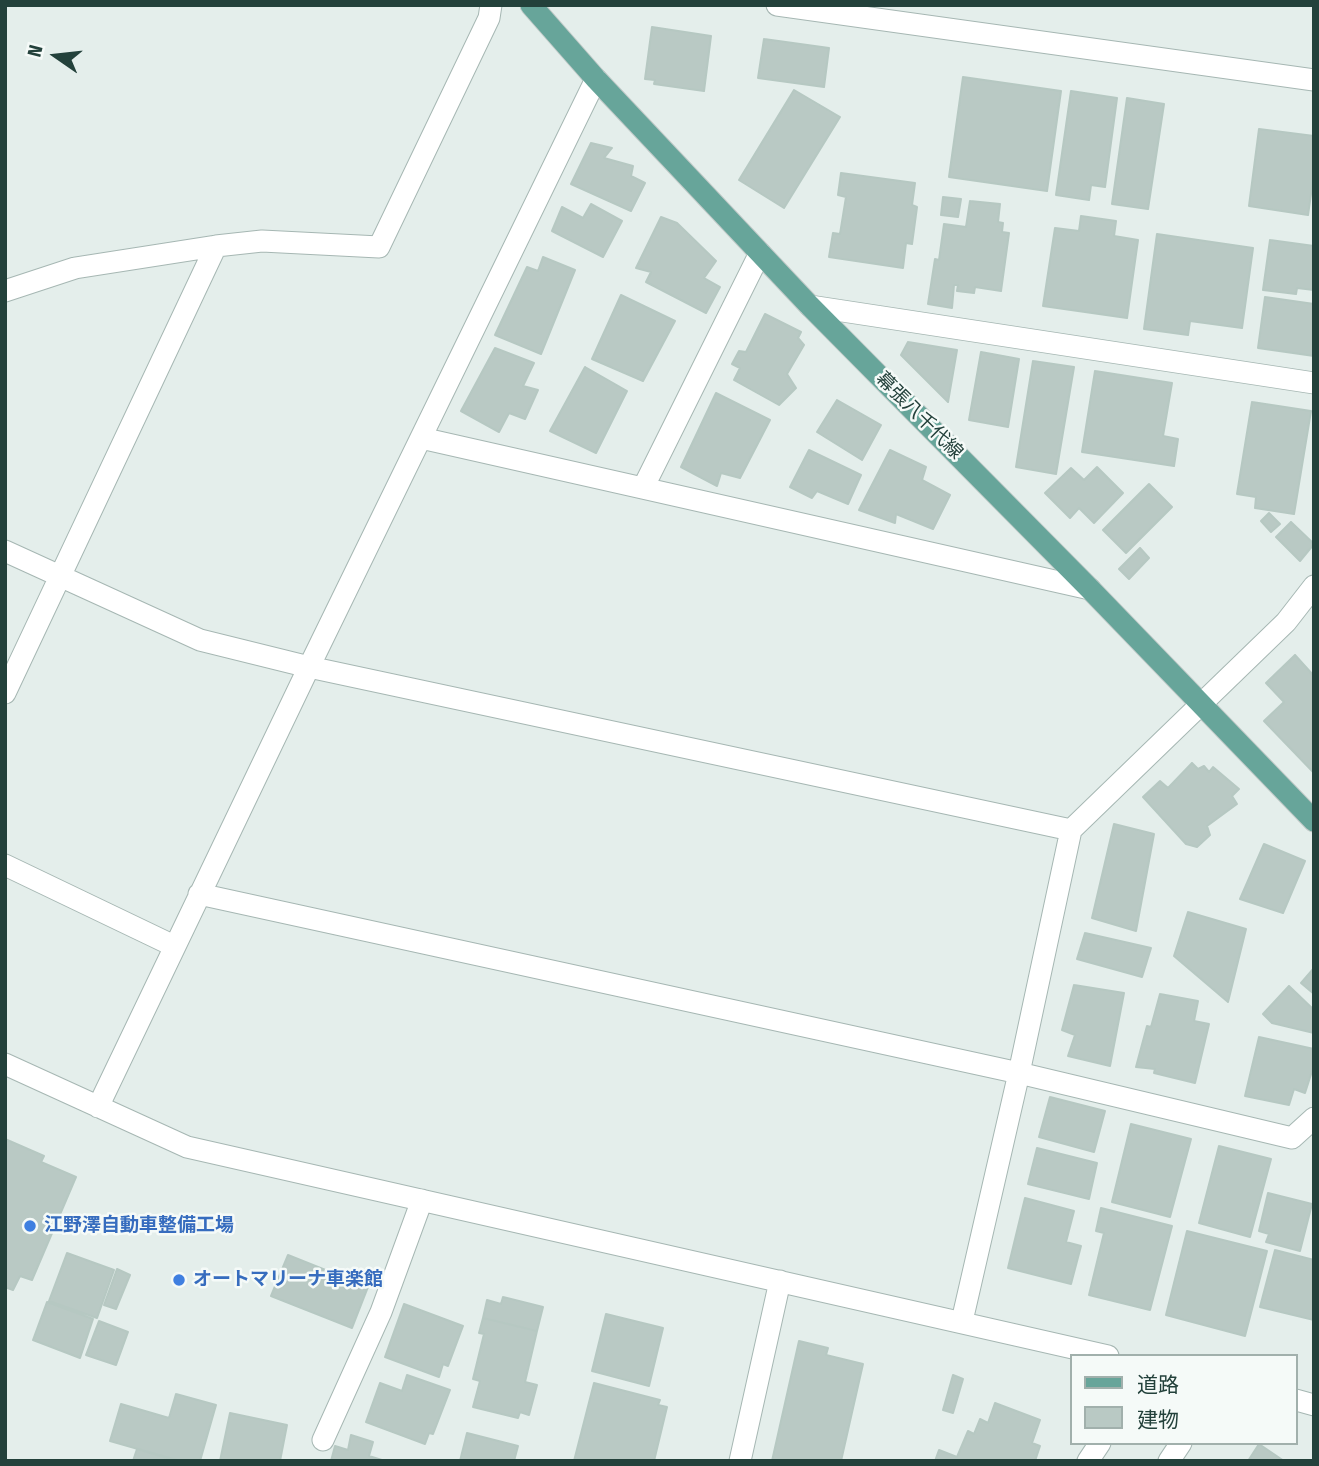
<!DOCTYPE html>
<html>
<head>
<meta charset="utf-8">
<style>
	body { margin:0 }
	#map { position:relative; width:1319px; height:1466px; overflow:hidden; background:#e4eeeb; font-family:"Fira Sans Condensed","Noto Sans JP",sans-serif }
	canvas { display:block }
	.frame { position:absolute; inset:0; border:7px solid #23413b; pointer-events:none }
	.legend { position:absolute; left:1070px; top:1354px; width:228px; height:91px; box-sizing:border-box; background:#f5faf8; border:2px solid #a1b0ac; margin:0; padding:9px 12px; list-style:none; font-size:21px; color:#23413b }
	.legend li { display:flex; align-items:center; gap:14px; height:35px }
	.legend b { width:35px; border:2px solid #a1b0ac }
	.north { position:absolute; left:21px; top:21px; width:70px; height:70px; -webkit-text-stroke:5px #f5faf8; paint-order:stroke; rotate:284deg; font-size:19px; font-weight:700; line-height:28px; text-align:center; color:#23413b }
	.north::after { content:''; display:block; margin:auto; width:24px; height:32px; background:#23413b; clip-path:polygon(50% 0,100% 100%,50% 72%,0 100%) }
</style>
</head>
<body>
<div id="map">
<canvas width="1319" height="1466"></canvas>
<div class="frame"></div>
<ul class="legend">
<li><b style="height:9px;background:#67a59a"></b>道路</li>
<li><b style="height:19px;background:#b9c9c4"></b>建物</li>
</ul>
<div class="north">N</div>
</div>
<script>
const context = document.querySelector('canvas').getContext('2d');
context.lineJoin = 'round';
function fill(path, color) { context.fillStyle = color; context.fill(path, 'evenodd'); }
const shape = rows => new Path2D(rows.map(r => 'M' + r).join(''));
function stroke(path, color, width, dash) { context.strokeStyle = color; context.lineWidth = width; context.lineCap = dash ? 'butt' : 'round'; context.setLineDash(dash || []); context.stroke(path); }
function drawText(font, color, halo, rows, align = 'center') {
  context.font = font + ' "Fira Sans Condensed","Noto Sans JP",sans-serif'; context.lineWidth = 5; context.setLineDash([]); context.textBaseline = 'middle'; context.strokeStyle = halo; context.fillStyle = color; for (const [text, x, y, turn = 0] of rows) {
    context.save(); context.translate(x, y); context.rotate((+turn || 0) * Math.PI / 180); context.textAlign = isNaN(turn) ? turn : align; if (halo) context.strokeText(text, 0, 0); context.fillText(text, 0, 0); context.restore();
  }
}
const building = shape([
	[652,27,711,36,704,91,654,84,655,80,645,79,652,27],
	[764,39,829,48,824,87,758,78,764,39],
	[963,77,1061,91,1047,191,949,177,963,77],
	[794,90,840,117,784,208,739,180,794,90],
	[1071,91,1117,98,1105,187,1091,185,1089,200,1056,195,1071,91],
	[1127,98,1164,104,1148,209,1112,204,1127,98],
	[1259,129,1314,136,1314,173,1308,215,1249,206,1259,129],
	[591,143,612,148,604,158,633,166,631,176,645,183,631,211,571,184,591,143],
	[841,173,915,183,912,205,917,207,912,244,906,243,903,268,829,257,833,233,840,234,846,197,838,195,841,173],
	[943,197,961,199,958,217,941,215,943,197],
	[970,201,1000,204,998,222,1003,223,1002,232,1009,233,1001,291,975,287,974,293,957,291,958,285,954,285,952,308,928,304,935,259,939,260,944,224,966,227,970,201],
	[591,204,622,221,603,257,552,231,562,207,583,218,591,204],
	[1081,216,1116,221,1114,236,1138,240,1127,318,1043,306,1055,228,1079,231,1081,216],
	[661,217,677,223,716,261,704,278,720,287,706,313,646,282,651,272,636,268,661,217],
	[1157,234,1253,248,1242,328,1190,321,1188,335,1144,329,1157,234],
	[1270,240,1314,246,1314,290,1297,288,1296,294,1263,290,1270,240],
	[543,257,575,270,541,354,495,335,527,267,538,271,543,257],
	[621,295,675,321,643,381,592,359,621,295],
	[1265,297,1314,304,1314,356,1258,348,1265,297],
	[765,314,801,332,798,338,804,345,787,374,796,388,779,405,734,380,740,368,732,364,739,351,746,352,765,314],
	[908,342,957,350,948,402,901,355,908,342],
	[495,348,534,363,523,386,538,390,525,419,509,413,499,432,461,411,495,348],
	[981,352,1019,359,1008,427,969,420,981,352],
	[1033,361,1074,367,1056,474,1016,467,1033,361],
	[585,367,627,391,596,453,550,431,585,367],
	[1095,371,1172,383,1163,436,1178,439,1174,466,1082,452,1095,371],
	[716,393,770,420,740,478,721,473,717,486,681,467,716,393],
	[837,400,881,425,862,460,817,432,837,400],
	[1252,402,1311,411,1294,514,1255,508,1256,497,1237,494,1252,402],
	[809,450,861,475,848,504,817,491,812,498,790,487,809,450],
	[890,450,926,467,922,480,950,495,933,529,896,514,895,523,859,510,890,450],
	[1097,467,1123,493,1094,523,1079,508,1070,518,1045,493,1071,468,1084,480,1097,467],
	[1149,484,1172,507,1126,553,1103,530,1149,484],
	[1269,513,1280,524,1271,532,1261,521,1269,513],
	[1291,522,1314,544,1300,561,1276,537,1291,522],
	[1140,548,1149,558,1129,579,1119,569,1140,548],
	[1295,655,1314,676,1314,773,1264,721,1284,702,1266,683,1295,655],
	[1192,763,1198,769,1204,766,1209,772,1213,767,1239,789,1232,796,1237,804,1207,826,1210,835,1197,847,1186,844,1143,797,1160,781,1168,788,1192,763],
	[1114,824,1154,834,1136,931,1092,918,1114,824],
	[1264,844,1305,861,1283,913,1240,899,1264,844],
	[1188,912,1246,929,1228,1002,1174,956,1188,912],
	[1085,933,1151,948,1142,977,1077,959,1085,933],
	[1314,968,1314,994,1301,983,1314,968],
	[1074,985,1124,993,1110,1066,1068,1056,1075,1035,1062,1030,1074,985],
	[1289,986,1314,1010,1314,1033,1272,1023,1263,1014,1289,986],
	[1160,994,1198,1001,1194,1021,1209,1024,1195,1083,1154,1073,1155,1069,1136,1067,1147,1026,1151,1027,1160,994],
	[1259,1037,1314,1049,1314,1065,1305,1093,1294,1089,1289,1105,1245,1096,1259,1037],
	[1050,1097,1105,1111,1094,1152,1039,1137,1050,1097],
	[1131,1124,1191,1139,1170,1217,1112,1202,1131,1124],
	[5,1139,44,1156,41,1162,76,1177,32,1280,20,1276,13,1290,5,1287,5,1139],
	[1219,1146,1271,1159,1250,1237,1199,1223,1219,1146],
	[1037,1148,1097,1163,1089,1199,1028,1184,1037,1148],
	[1268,1193,1312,1204,1300,1251,1266,1242,1269,1234,1259,1231,1268,1193],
	[1025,1198,1074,1211,1066,1242,1081,1246,1071,1284,1008,1268,1025,1198],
	[1101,1208,1172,1226,1150,1310,1089,1295,1104,1233,1096,1231,1101,1208],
	[1187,1231,1267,1251,1245,1336,1166,1315,1187,1231],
	[1275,1250,1314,1260,1314,1320,1260,1307,1275,1250],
	[67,1253,114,1270,97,1318,49,1301,67,1253],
	[288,1255,368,1287,352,1328,271,1296,288,1255],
	[117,1269,130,1275,116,1309,104,1305,117,1269],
	[503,1297,543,1307,537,1331,483,1318,487,1300,501,1304,503,1297],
	[47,1302,93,1319,80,1358,33,1340,47,1302],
	[404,1304,463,1326,448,1366,443,1364,439,1377,385,1357,404,1304],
	[606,1314,663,1328,649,1386,592,1371,606,1314],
	[483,1318,537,1331,525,1382,537,1385,529,1415,520,1412,518,1418,473,1407,480,1381,473,1379,484,1334,479,1333,483,1318],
	[99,1321,128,1332,116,1365,86,1355,99,1321],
	[799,1341,828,1348,826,1355,863,1364,841,1461,772,1461,799,1341],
	[407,1375,450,1390,433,1434,429,1433,425,1444,366,1422,380,1383,402,1391,407,1375],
	[953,1375,963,1379,953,1413,943,1410,953,1375],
	[594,1383,660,1400,658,1405,667,1407,654,1461,574,1461,594,1383],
	[176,1394,216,1405,200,1461,180,1461,110,1441,121,1404,169,1418,176,1394],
	[995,1403,1040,1420,1032,1443,1040,1446,1035,1461,935,1461,939,1450,957,1457,968,1431,974,1434,980,1419,988,1423,995,1403],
	[230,1413,287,1425,280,1461,220,1461,230,1413],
	[467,1433,518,1446,514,1461,460,1461,467,1433],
	[351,1435,373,1442,369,1456,385,1461,331,1461,335,1446,348,1450,351,1435],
	[1259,1444,1284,1461,1248,1461,1259,1444],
	[137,1449,177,1461,133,1461,137,1449]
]);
fill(building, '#b9c9c4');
stroke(building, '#b6c8c2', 2);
const minor = shape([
	[777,5,1314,80],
	[5,291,75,268,216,246,262,241,379,247,489,18,491,5],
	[810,306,1314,383],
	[421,438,1090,589],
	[643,488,760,253],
	[5,551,200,640,309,667,1071,830],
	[5,693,216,246],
	[5,865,174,946],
	[199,894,1019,1073,1292,1138,1314,1118],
	[5,1064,187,1147,1108,1356],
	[98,1107,309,667,596,79],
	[962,1321,1019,1073,1071,830,1286,622,1314,586],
	[1296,1400,1314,1405],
	[323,1440,381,1312,422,1200],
	[740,1461,780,1281],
	[1088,1461,1100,1443],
	[1169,1461,1181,1443]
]);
const major = shape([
	[531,5,596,79,810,306,1090,589,1314,821]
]);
stroke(minor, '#a6b7b3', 23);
stroke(major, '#c1cac8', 23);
stroke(minor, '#fff', 21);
stroke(major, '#67a59a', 21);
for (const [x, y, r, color] of [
	[30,1226,7,"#3f7fe0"],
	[179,1280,7,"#3f7fe0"]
]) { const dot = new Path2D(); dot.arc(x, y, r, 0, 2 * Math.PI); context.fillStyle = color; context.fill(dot); stroke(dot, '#f5faf8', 2.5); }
drawText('19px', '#23413b', '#f5faf8', [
	["幕張八千代線",919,416,45]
]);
drawText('bold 19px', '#366cbe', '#f5faf8', [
	["江野澤自動車整備工場",44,1226],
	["オートマリーナ車楽館",193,1280]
], 'left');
</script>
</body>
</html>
